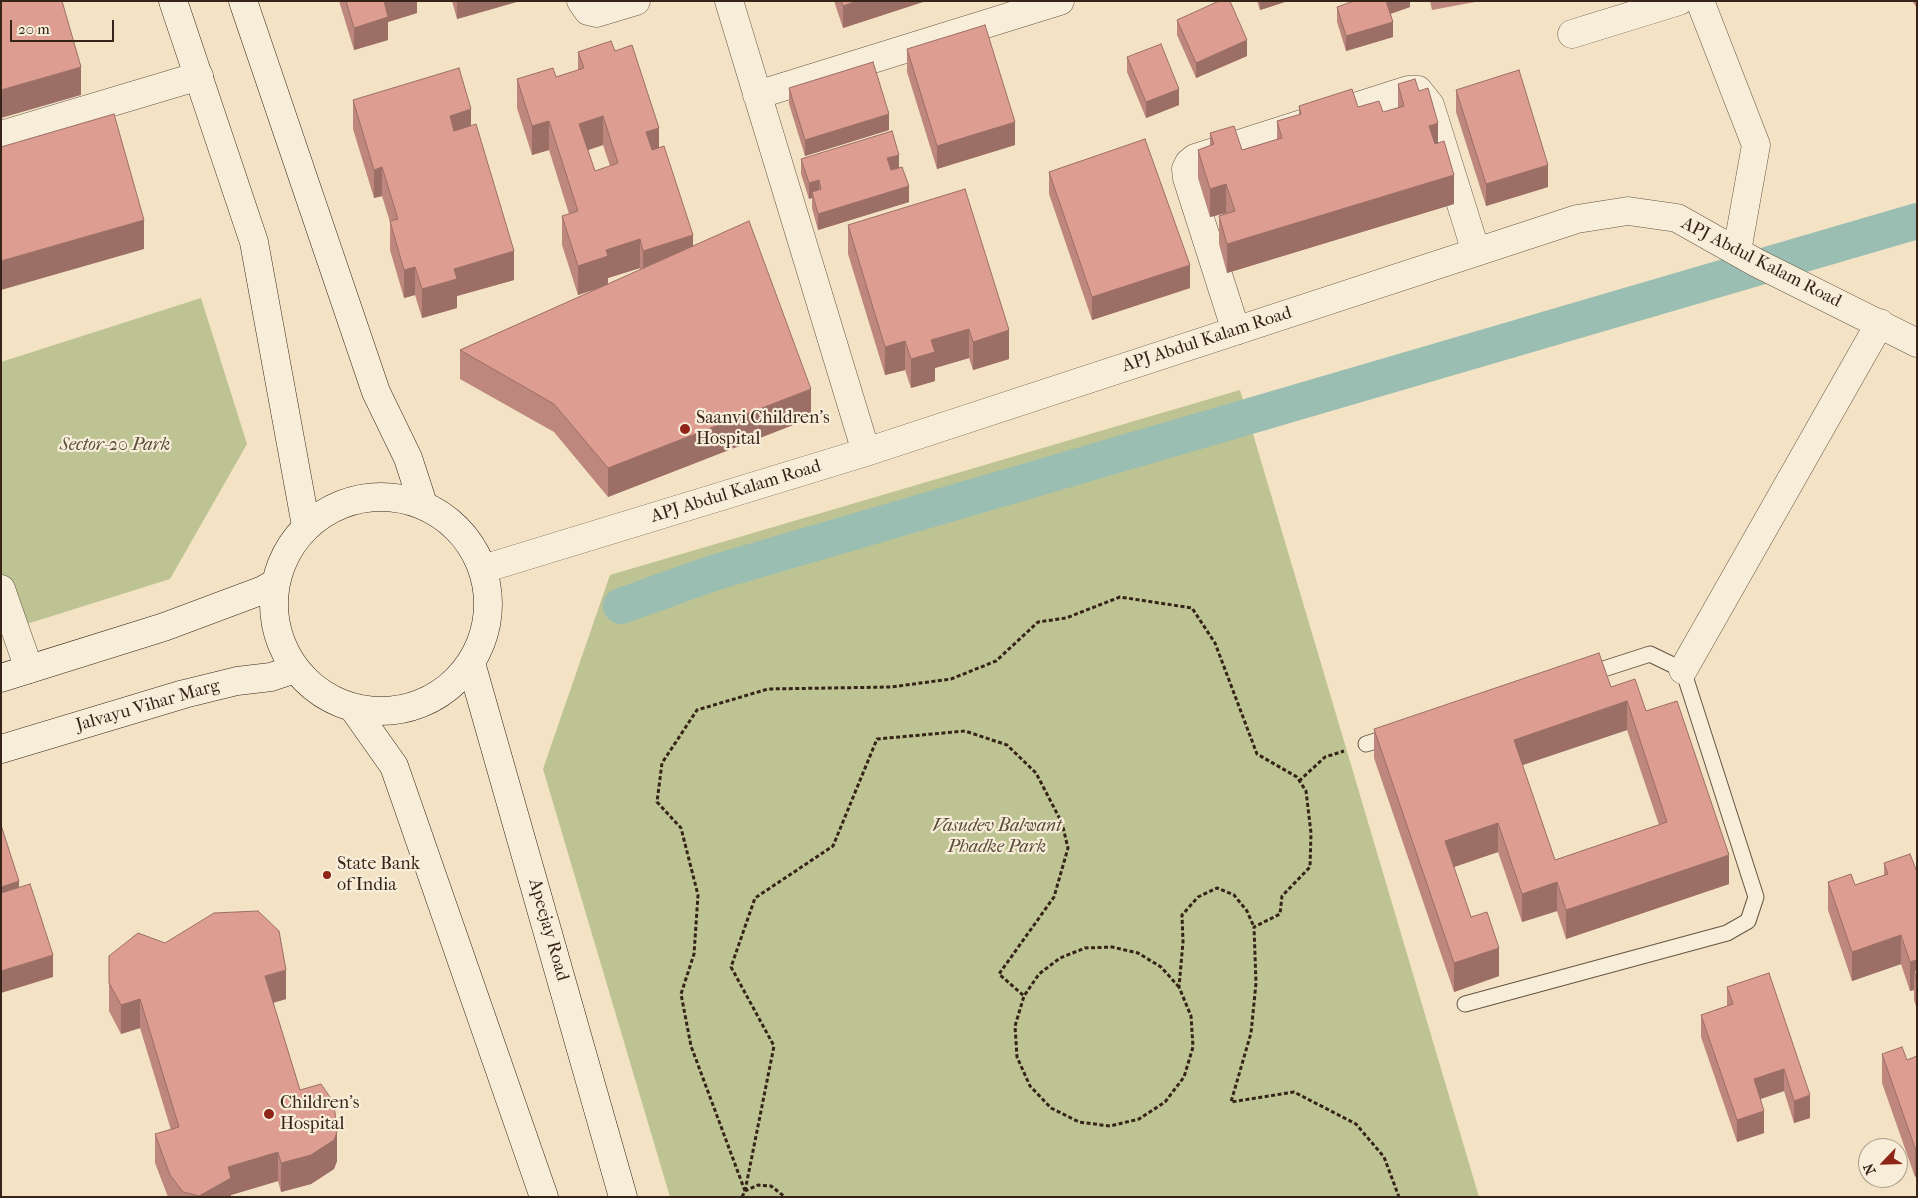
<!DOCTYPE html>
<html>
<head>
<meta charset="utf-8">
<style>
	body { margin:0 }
	#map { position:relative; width:1918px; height:1198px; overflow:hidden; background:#f3e3c4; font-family:"IM FELL French Canon",serif }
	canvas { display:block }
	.frame { position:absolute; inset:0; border:2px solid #362418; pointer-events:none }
	.north { position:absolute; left:1858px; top:1138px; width:50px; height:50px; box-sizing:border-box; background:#f7edd9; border:1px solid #aa9d8c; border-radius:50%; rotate:246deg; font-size:14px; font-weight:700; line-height:20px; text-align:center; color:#362418 }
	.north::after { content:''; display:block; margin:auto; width:18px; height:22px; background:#8f2418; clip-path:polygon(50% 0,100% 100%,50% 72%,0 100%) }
	.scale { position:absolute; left:10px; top:20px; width:104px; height:22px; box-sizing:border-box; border:2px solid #362418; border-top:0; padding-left:6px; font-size:15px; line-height:18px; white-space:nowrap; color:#362418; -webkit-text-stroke:4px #f7edd9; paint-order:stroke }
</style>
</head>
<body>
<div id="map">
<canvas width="1918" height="1198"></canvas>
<div class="frame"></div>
<div class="north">N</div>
<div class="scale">20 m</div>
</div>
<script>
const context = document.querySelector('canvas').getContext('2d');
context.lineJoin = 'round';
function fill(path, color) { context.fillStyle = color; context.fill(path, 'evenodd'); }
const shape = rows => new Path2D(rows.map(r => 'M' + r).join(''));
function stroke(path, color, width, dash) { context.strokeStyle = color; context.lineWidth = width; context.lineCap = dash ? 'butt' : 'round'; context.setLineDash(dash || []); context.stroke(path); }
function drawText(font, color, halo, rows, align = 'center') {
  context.font = font + ' "IM FELL French Canon",serif'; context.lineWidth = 4.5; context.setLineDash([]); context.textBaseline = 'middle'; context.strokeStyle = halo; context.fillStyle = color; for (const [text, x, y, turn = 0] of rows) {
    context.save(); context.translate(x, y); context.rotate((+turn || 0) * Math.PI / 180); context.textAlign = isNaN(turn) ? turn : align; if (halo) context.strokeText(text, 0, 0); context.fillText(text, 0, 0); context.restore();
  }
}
fill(shape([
	[201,298,247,444,170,579,14,628,1,588,1,362],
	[1240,390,1479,1197,670,1197,543,769,610,575]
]), '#bdc392');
stroke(shape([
	[621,606,713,573,1917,221]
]), '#9bbeb3', 36);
const lane = shape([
	[1366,744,1394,735],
	[1465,1004,1727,933,1748,921,1756,897,1683,670,1650,654,1585,675]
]);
const street = shape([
	[581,1,588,11,596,13,636,1],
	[729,1,866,452],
	[1700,1,1756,145,1737,251],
	[1572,34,1679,1],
	[757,95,1060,1],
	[1,135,199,76],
	[1236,331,1187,178,1186,169,1189,163,1195,158,1408,90,1418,90,1430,105,1476,252],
	[483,569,866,452,1577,219,1628,211,1677,218,1757,263,1917,343],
	[1,589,29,669],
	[1683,670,1880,323]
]);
const secondary = shape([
	[173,1,254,242,306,526],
	[243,1,376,392,408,458,423,504],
	'274 604a107 107 0 1 1 214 0a107 107 0 1 1-214 0Z',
	[471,663,623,1197],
	[1,678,164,627,263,590,275,583],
	[353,708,394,766,544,1197],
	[1,749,184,694,237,681,271,677,295,669]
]);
stroke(lane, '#655443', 17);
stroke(street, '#655443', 29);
stroke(secondary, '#362418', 29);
stroke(shape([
	[1299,781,1325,757,1344,751],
	[1179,987,1161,967,1138,953,1112,947,1085,948,1060,958,1039,974,1024,996,1015,1026,1017,1057,1030,1086,1051,1108,1079,1122,1110,1126,1139,1119,1165,1102,1184,1077,1193,1047,1191,1016,1179,987,1183,942,1182,915,1198,897,1217,888,1234,895,1247,911,1254,927],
	[745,1191,691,1046,681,994,694,954,698,895,681,828,657,802,662,763,697,710,768,689,891,687,951,679,996,661,1038,622,1066,618,1120,597,1192,608,1215,643,1257,754,1297,777,1306,791,1311,833,1310,867,1282,896,1280,914,1254,927,1256,983,1251,1033,1231,1102,1294,1092,1356,1124,1384,1157,1399,1197],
	[745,1191,774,1046,731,967,755,898,833,846,877,739,965,731,1007,745,1036,773,1062,823,1068,848,1054,897,999,974,1024,996],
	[742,1197,745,1191,758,1185,771,1186,785,1197]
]), '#362418', 3, [4, 2.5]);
stroke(lane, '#f7edd9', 15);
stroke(street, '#f7edd9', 28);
stroke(secondary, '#f7edd9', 28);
fill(shape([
	[339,1,417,1,417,13,388,22,388,40,354,50],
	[452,1,520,1,457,19],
	[834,1,926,1,843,28],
	[1257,1,1288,1,1260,10],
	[1410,1,1410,7,1391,14,1393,37,1346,51,1337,22,1337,7],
	[1430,1,1475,1,1475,2,1432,10],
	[1912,1,1917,1,1917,8],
	[1177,20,1247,56,1196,78,1177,35],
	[907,49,1015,145,937,169,907,72],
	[615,51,659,148,693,246,811,418,608,497,554,432,460,379,460,350,601,287,578,295,562,245,562,216,569,214,549,150,532,155,517,108,517,79,556,77,578,70,578,52],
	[603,145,610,166,595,171,588,150],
	[640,268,640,270,608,284,608,278],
	[1127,57,1179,105,1146,118,1127,72],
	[1398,84,1438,143,1454,204,1227,273,1219,244,1219,216,1226,213,1210,217,1198,178,1198,150,1210,146,1210,133,1242,150,1277,139,1277,121,1299,115,1299,106,1358,107,1383,112,1398,108],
	[789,88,889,130,805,156,789,104],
	[1456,90,1548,187,1486,206,1456,112],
	[353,100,471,126,514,280,457,296,457,308,422,318,415,295,404,298,390,250,390,222,382,196,374,198,353,129],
	[801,159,899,168,909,202,818,230,812,208,812,198,809,199,801,174],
	[1049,172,1190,288,1092,320,1049,194],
	[848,225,1009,359,973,370,969,358,935,368,935,381,911,388,905,370,885,375,848,254],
	[1611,687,1646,711,1729,884,1566,939,1557,911,1522,922,1498,852,1454,867,1471,917,1499,976,1454,992,1374,758,1374,729],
	[1627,730,1659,825,1555,860,1522,765],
	[1884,863,1917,872,1917,1010,1914,1000,1914,990,1910,991,1901,964,1852,981,1828,910,1828,882,1855,885,1884,875],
	[109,956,286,999,273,1003,300,1090,337,1161,334,1169,311,1184,281,1192,278,1181,231,1195,231,1197,168,1197,155,1163,155,1134,171,1130,140,1028,121,1034,109,1011],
	[1769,973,1810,1118,1794,1123,1784,1091,1761,1099,1764,1133,1737,1142,1701,1037,1701,1015,1727,1006,1727,987],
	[1882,1054,1907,1060,1917,1056,1915,1177,1882,1083]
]), '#be877d');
fill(shape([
	[384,1,417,1,417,13,388,22,388,40,354,50,354,28],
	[457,1,520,1,457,19],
	[857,1,926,1,843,28,843,6],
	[1260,1,1288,1,1260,10],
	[1386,1,1410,1,1410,7,1386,15],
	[1393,22,1393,37,1346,51,1346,36],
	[1247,40,1247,56,1196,78,1196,63],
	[81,67,81,95,1,118,1,90],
	[1179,89,1179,105,1146,118,1146,102],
	[471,109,471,138,450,144,450,116],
	[889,114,889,130,805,156,805,140],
	[603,116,603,145,579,153,579,124],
	[549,121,549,150,532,155,532,126],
	[1015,122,1015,145,937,169,937,146],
	[1438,123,1438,152,1429,155,1429,126],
	[659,128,659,156,646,161,646,132],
	[899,155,899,171,887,174,887,158],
	[1548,165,1548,187,1486,206,1486,184],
	[382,167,382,196,374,198,374,170],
	[1454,175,1454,204,1227,273,1227,244],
	[819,180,819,196,812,192,812,198,809,199,809,183],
	[1226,184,1226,213,1210,217,1210,189],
	[909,186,909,202,818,230,818,214],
	[144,220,144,249,1,290,1,261],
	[693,235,693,264,643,280,643,251],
	[640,239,640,268,608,278,608,285,578,295,578,266,606,250],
	[514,251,514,280,457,296,457,308,422,318,422,289,454,269],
	[1190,265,1190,288,1092,320,1092,297],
	[415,267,415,295,404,298,404,270],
	[969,329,969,358,935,368,935,381,911,388,911,359,931,340],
	[1009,330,1009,359,973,370,973,342],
	[905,341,905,370,885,375,885,347],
	[811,389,811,418,608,497,608,468],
	[1627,701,1627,730,1514,768,1514,740],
	[1498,823,1498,852,1445,870,1445,841],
	[1729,855,1729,884,1566,939,1566,910],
	[19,881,19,904,1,910,1,887],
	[1557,882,1557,911,1522,922,1522,894],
	[1901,935,1901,964,1852,981,1852,952],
	[1499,948,1499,976,1454,992,1454,963],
	[53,955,53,977,1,993,1,971],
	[1916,960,1916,979,1914,971,1914,990,1910,991,1910,962],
	[286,970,286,999,265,1005,265,976],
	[140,999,140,1028,121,1034,121,1005],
	[1784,1069,1784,1091,1754,1101,1754,1079],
	[1810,1095,1810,1118,1794,1123,1794,1101],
	[1764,1111,1764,1133,1737,1142,1737,1120],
	[337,1132,337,1161,334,1169,311,1184,281,1192,281,1163],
	[1917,1147,1917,1176,1915,1177,1915,1148],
	[278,1152,278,1181,231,1195,231,1197,199,1197,228,1167]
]), '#9b6e66');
const building = shape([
	[1,1,62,1,81,67,1,90,1,1],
	[346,1,384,1,388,17,354,28,346,1],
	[841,1,857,1,843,6,841,1],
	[1219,1,1230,1,1247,40,1196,63,1177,20,1219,1],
	[1354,1,1386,1,1393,22,1346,36,1337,7,1354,1],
	[985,25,1015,122,937,146,907,49,985,25],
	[611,41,615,51,632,45,659,128,646,132,652,150,664,146,693,235,643,251,640,239,606,250,608,256,578,266,562,216,578,211,549,121,532,126,517,79,553,68,556,77,584,68,578,52,611,41],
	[603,116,618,163,595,171,579,124,603,116],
	[1161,44,1179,89,1146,102,1127,57,1161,44],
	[873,62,889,114,805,140,789,88,873,62],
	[459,68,471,109,450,116,454,131,476,124,514,251,454,269,457,279,422,289,415,267,404,270,390,221,398,219,382,167,374,170,353,100,459,68],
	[1519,70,1548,165,1486,184,1456,90,1519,70],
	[1415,79,1419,91,1428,88,1438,123,1429,126,1435,144,1444,141,1454,175,1227,244,1219,216,1235,211,1226,184,1210,189,1198,150,1214,144,1210,133,1234,126,1242,150,1282,138,1277,121,1301,114,1299,106,1352,89,1358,107,1379,101,1383,112,1404,106,1398,84,1415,79],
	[114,114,144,220,1,261,1,147,114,114],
	[892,131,899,155,887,158,891,170,902,167,909,186,818,214,812,192,821,189,819,180,809,183,801,159,892,131],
	[1145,139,1190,265,1092,297,1049,172,1145,139],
	[965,189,1009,330,973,342,969,329,931,340,935,352,911,359,905,341,885,347,848,225,965,189],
	[749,221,811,389,608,468,554,404,460,350,749,221],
	[1599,653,1611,687,1635,679,1646,711,1677,701,1729,855,1566,910,1557,882,1522,894,1498,823,1445,841,1471,917,1487,912,1499,948,1454,963,1374,729,1599,653],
	[1627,701,1667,822,1555,860,1514,740,1627,701],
	[1,825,19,881,1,887,1,825],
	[1910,854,1917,872,1917,962,1916,960,1910,962,1901,935,1852,952,1828,882,1851,874,1855,885,1888,874,1884,863,1910,854],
	[30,884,53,955,1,971,1,893,30,884],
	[258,911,279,931,286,970,265,976,300,1090,321,1084,334,1103,337,1132,334,1140,311,1155,281,1163,278,1152,228,1167,231,1178,199,1196,183,1192,170,1175,155,1134,179,1127,140,999,121,1005,109,983,109,956,138,933,165,943,214,913,258,911],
	[1917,970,1917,981,1914,971,1917,970],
	[1769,973,1810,1095,1794,1101,1784,1069,1754,1079,1764,1111,1737,1120,1701,1015,1733,1004,1727,987,1769,973],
	[1902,1047,1907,1060,1917,1056,1917,1147,1915,1148,1882,1054,1902,1047]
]);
fill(building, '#dd9d91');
stroke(building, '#9b6e66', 1);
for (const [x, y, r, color] of [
	[685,429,6,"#8f2418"],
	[327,875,5,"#8f2418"],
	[269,1114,6,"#8f2418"]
]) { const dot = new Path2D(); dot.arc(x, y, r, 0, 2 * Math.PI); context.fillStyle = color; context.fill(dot); stroke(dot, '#f7edd9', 2); }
drawText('18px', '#362418', '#f7edd9', [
	["APJ Abdul Kalam Road",1761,263,27],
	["APJ Abdul Kalam Road",1207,340,-18],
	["APJ Abdul Kalam Road",736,492,-17],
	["Jalvayu Vihar Marg",148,706,-16],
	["Apeejay Road",548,930,74]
]);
drawText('18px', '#362418', '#f7edd9', [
	["Saanvi Children's",696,419],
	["Hospital",696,440],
	["State Bank",337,865],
	["of India",337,886],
	["Children's",280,1104],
	["Hospital",280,1125]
], 'left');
drawText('italic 18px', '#584c36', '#f7edd9', [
	["Sector-20 Park",115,446],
	["Vasudev Balwant",997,827],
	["Phadke Park",997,848]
]);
</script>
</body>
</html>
